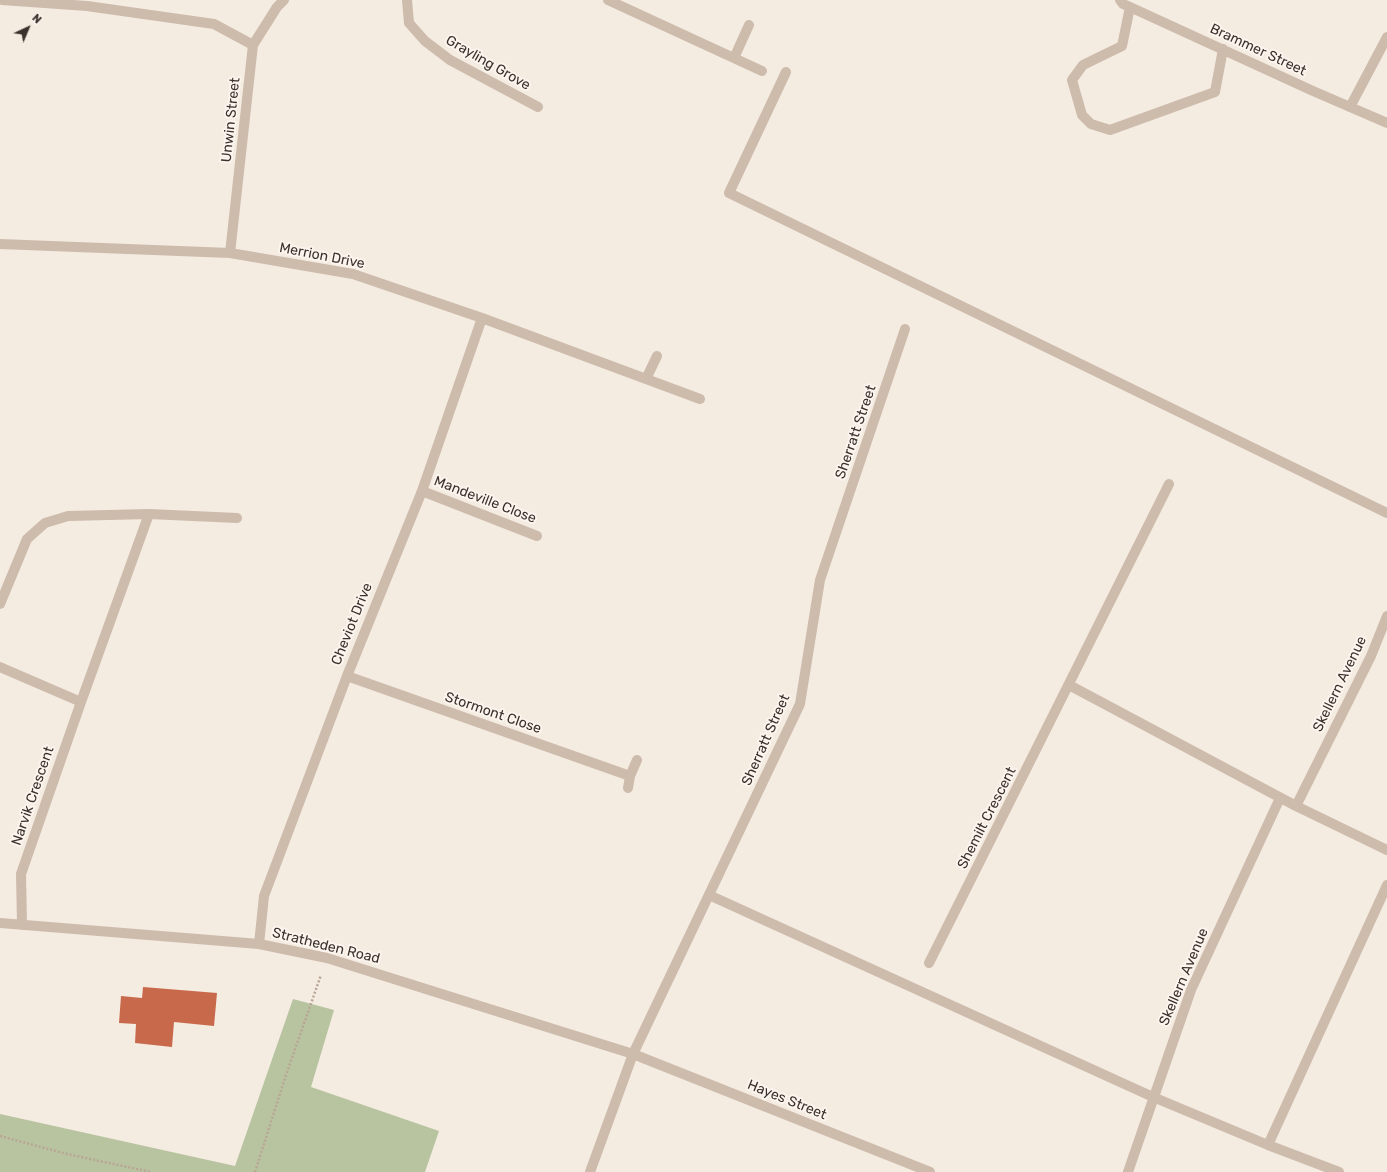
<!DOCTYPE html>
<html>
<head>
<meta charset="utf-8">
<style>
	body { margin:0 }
	#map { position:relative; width:1387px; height:1172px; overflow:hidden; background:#f4ebe1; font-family:Rubik,sans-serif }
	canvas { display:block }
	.north { position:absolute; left:8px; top:8px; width:40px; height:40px; -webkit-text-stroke:3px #fbf5ee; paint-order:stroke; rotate:44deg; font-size:11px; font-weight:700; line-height:16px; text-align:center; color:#3b302b }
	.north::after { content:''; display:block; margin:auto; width:14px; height:18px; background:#3b302b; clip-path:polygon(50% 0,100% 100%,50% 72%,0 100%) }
</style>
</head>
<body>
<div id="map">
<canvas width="1387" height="1172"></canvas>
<div class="north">N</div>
</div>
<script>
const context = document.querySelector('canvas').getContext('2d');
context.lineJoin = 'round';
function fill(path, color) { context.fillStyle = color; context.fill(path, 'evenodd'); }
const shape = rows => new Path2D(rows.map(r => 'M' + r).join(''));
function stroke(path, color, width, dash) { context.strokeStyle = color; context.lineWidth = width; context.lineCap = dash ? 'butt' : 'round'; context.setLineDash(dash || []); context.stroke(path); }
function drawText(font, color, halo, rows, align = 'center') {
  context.font = font + ' Rubik,sans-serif'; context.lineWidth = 4; context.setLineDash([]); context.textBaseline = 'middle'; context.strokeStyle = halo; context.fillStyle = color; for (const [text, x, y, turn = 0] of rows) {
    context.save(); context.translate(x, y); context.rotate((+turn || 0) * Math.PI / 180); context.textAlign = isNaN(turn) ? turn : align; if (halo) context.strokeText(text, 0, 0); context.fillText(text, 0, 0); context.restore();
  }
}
fill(shape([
	[293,999,334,1010,311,1087,439,1131,425,1172,0,1172,0,1114,235,1166]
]), '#b8c4a0');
fill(shape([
	[143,987,217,993,214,1026,174,1022,172,1047,135,1043,136,1024,119,1023,121,996,142,998]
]), '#c8694b');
stroke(shape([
	[0,1136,67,1154,151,1172],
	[255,1172,286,1075,321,975]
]), '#b9a596', 2.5, [2, 2]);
stroke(shape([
	[2,0,87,6,214,24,253,45],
	[407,0,409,23,425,41,450,60,538,107],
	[608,0,762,71],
	[1120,0,1123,4,1130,7,1313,91,1387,123],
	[1130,7,1122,46,1083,65,1072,80,1082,115,1091,124,1110,130,1215,92,1223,49],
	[734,58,749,25],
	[786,72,729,193,1387,513],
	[1350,107,1387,37],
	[0,244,230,253,353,274,482,318,700,399],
	[230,253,253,45,277,7,284,0],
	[646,379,657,356],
	[422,491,537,536],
	[149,514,237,518],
	[0,604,27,539,45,523,68,516,149,514,81,702,21,874,22,925],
	[0,667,81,702],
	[347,676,630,776],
	[1069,685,1296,806,1387,850],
	[628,788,630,776,637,760],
	[1296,806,1371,656,1387,616],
	[709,895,1153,1097,1268,1145,1339,1172],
	[0,923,259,944,327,958,633,1054,930,1172],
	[259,944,264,896,347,676,422,491,482,318],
	[929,963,1169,484],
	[1268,1145,1387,885],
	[590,1172,633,1054,800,704,820,580,905,329],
	[1128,1172,1191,990,1280,798]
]), '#cdbbac', 10);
drawText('14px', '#3b302b', '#fbf5ee', [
	["Brammer Street",1258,50,25],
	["Grayling Grove",488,63,30],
	["Unwin Street",231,120,-84],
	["Merrion Drive",322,256,11],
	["Sherratt Street",856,432,-71],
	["Mandeville Close",485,500,21],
	["Cheviot Drive",352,624,-68],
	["Skellern Avenue",1340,684,-64],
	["Stormont Close",493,713,19],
	["Sherratt Street",766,740,-66],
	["Narvik Crescent",33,796,-71],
	["Shemilt Crescent",987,818,-63],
	["Stratheden Road",326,946,14],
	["Skellern Avenue",1184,977,-67],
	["Hayes Street",787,1100,22]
]);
</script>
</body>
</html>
